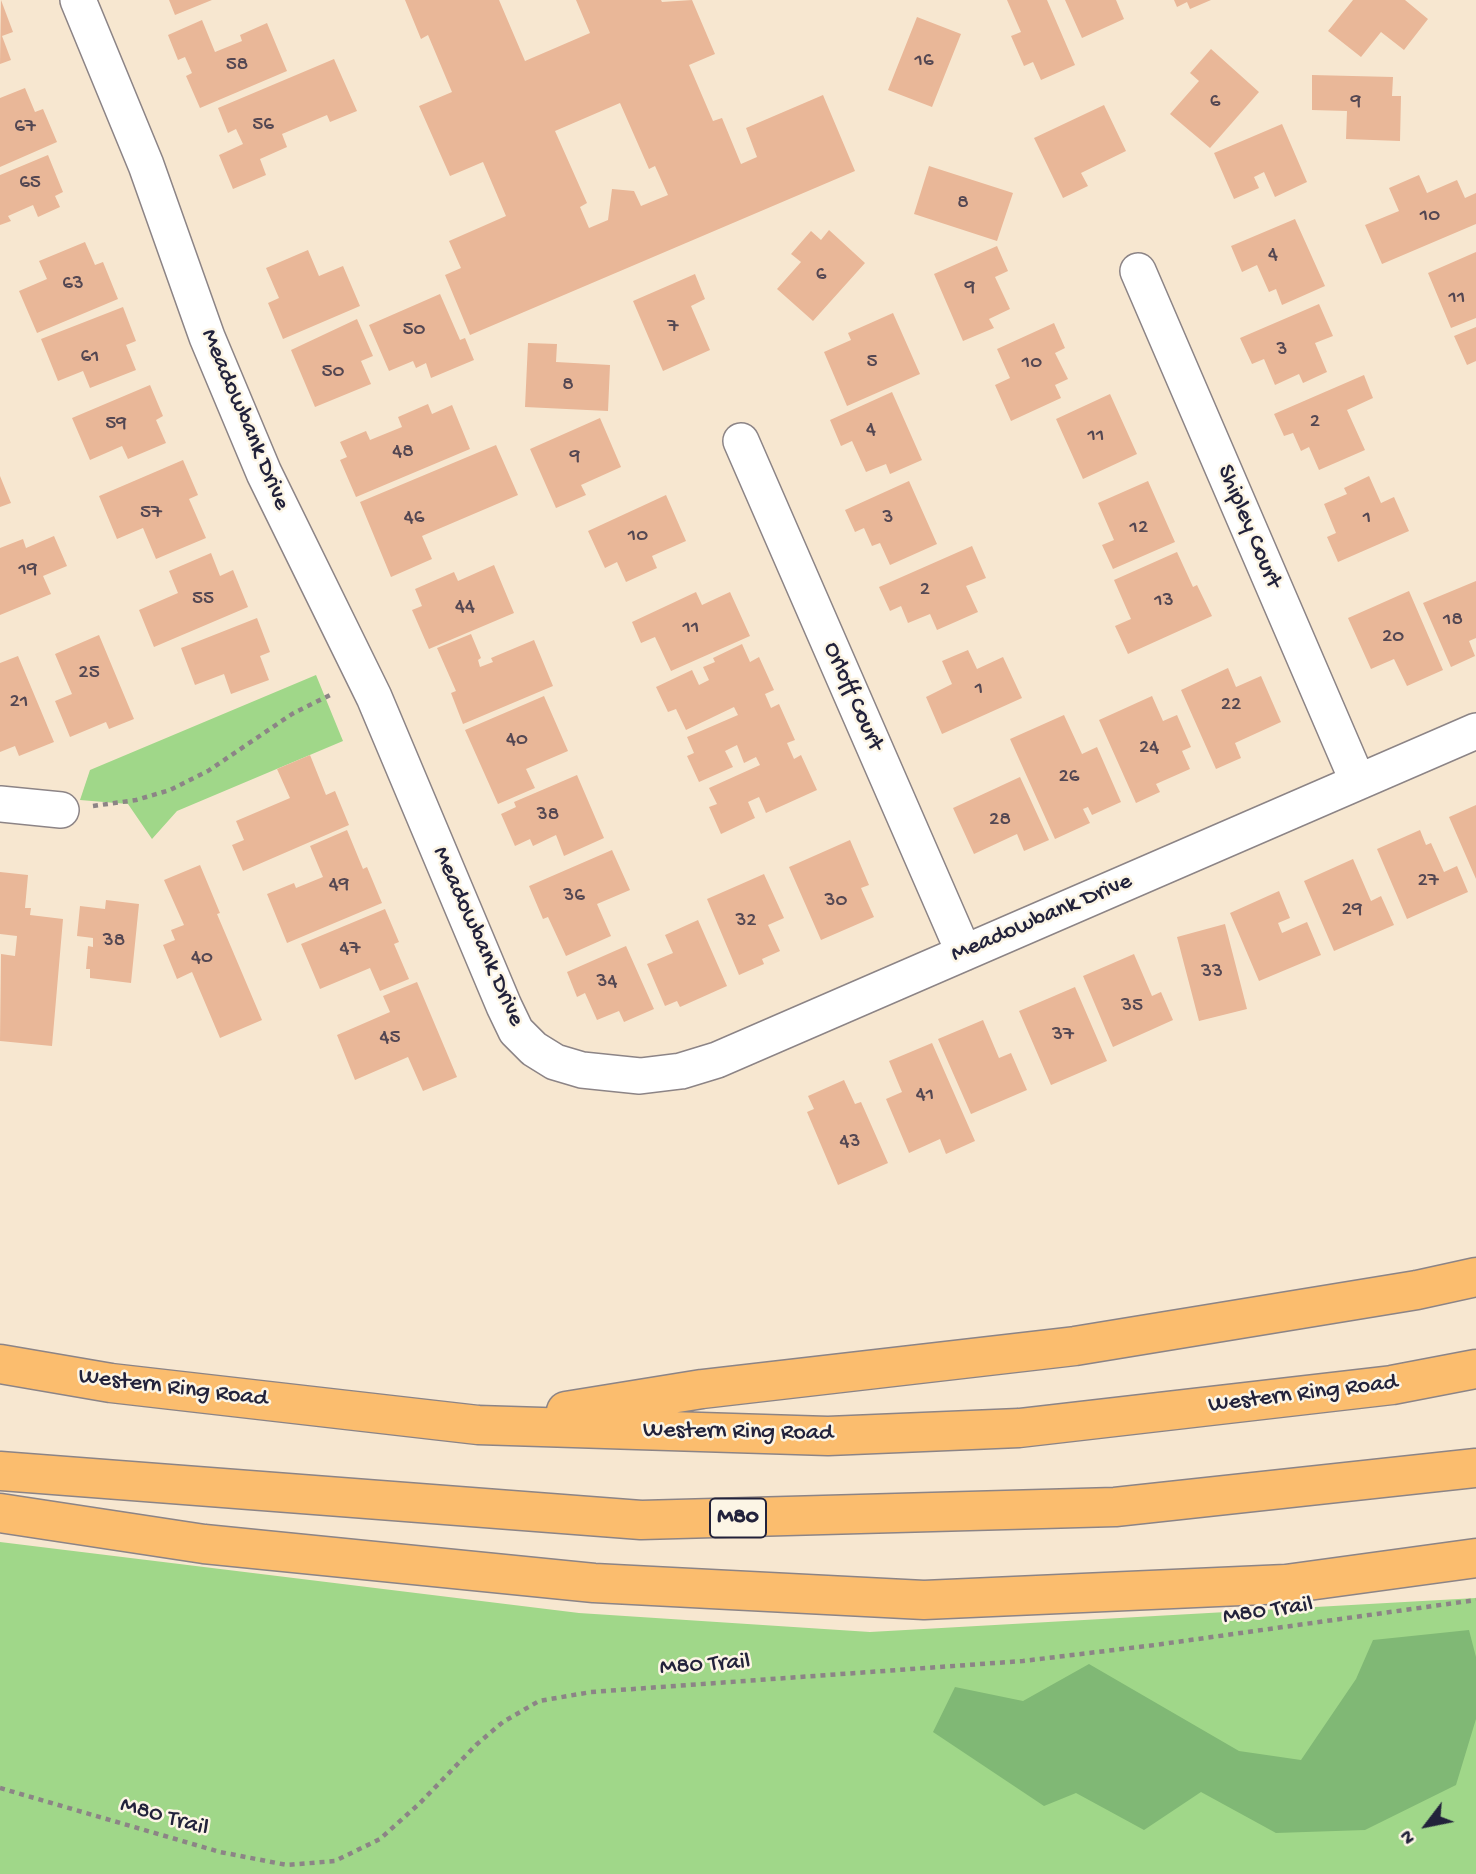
<!DOCTYPE html>
<html>
<head>
<meta charset="utf-8">
<style>
	body { margin:0 }
	#map { position:relative; width:1476px; height:1874px; overflow:hidden; background:#f7e7d0; font-family:"Gochi Hand",sans-serif }
	canvas { display:block }
	.north { position:absolute; left:1392px; top:1790px; width:70px; height:70px; -webkit-text-stroke:5px #fcf5e5; paint-order:stroke; rotate:238deg; font-size:19px; font-weight:700; line-height:28px; text-align:center; color:#22223b }
	.north::after { content:''; display:block; margin:auto; width:24px; height:32px; background:#22223b; clip-path:polygon(50% 0,100% 100%,50% 72%,0 100%) }
</style>
</head>
<body>
<div id="map">
<canvas width="1476" height="1874"></canvas>
<div class="north">N</div>
</div>
<script>
const context = document.querySelector('canvas').getContext('2d');
context.lineJoin = 'round';
function fill(path, color) { context.fillStyle = color; context.fill(path, 'evenodd'); }
const shape = rows => new Path2D(rows.map(r => 'M' + r).join(''));
function stroke(path, color, width, dash) { context.strokeStyle = color; context.lineWidth = width; context.lineCap = dash ? 'butt' : 'round'; context.setLineDash(dash || []); context.stroke(path); }
function drawText(font, color, halo, rows, align = 'center') {
  context.font = font + ' "Gochi Hand",sans-serif'; context.lineWidth = 5; context.setLineDash([]); context.textBaseline = 'middle'; context.strokeStyle = halo; context.fillStyle = color; for (const [text, x, y, turn = 0] of rows) {
    context.save(); context.translate(x, y); context.rotate((+turn || 0) * Math.PI / 180); context.textAlign = isNaN(turn) ? turn : align; if (halo) context.strokeText(text, 0, 0); context.fillText(text, 0, 0); context.restore();
  }
}
fill(shape([
	[316,675,343,741,177,811,152,839,128,804,80,800,90,770],
	[0,1542,579,1613,870,1632,1476,1598,1476,1874,0,1874]
]), '#a0d789');
fill(shape([
	[1469,1630,1476,1657,1476,1719,1456,1785,1365,1830,1276,1833,1201,1792,1144,1830,1076,1793,1044,1806,933,1732,955,1687,1023,1701,1089,1664,1239,1751,1301,1760,1356,1679,1373,1640]
]), '#80b875');
fill(shape([
	[1,0,13,32,2,36,11,60,0,64],
	[169,0,212,0,175,15],
	[405,0,499,0,525,61,590,33,576,0,661,0,662,2,692,0,715,54,689,65,713,121,722,118,741,164,757,157,746,128,823,95,855,171,470,335,445,275,461,268,449,241,506,216,483,162,450,176,419,106,452,92,428,35,421,39],
	[620,103,649,169,655,166,668,195,641,206,634,191,612,189,608,220,589,228,580,207,587,203,555,131],
	[1007,0,1047,0,1075,65,1041,80,1033,62,1024,66,1011,36,1021,32],
	[1065,0,1116,0,1124,19,1082,38],
	[1174,0,1211,0,1190,9,1187,2,1177,7],
	[1353,0,1405,0,1428,19,1404,50,1381,32,1361,57,1328,31],
	[917,17,961,34,932,107,888,90],
	[202,20,215,52,242,41,240,35,267,23,287,71,200,108,186,76,192,73,185,57,178,60,168,35],
	[1211,49,1259,92,1210,148,1170,114,1199,81,1190,73],
	[334,59,357,111,330,122,327,115,282,134,287,147,260,159,266,175,233,189,219,155,243,144,236,129,228,133,218,108],
	[1312,75,1393,77,1392,96,1401,96,1400,141,1346,139,1347,111,1312,110],
	[25,88,35,112,43,109,57,142,0,167,0,98],
	[1104,105,1126,151,1081,173,1088,186,1063,198,1034,138],
	[1282,124,1307,182,1275,197,1264,172,1254,177,1259,188,1234,199,1214,153],
	[48,155,63,192,55,196,60,207,38,217,33,205,8,216,11,221,0,225,0,175],
	[929,166,1013,193,997,241,914,214],
	[1419,175,1427,193,1457,180,1465,198,1476,193,1476,224,1382,264,1365,225,1399,211,1389,188],
	[1295,219,1325,286,1282,305,1276,289,1269,292,1257,265,1242,272,1231,246],
	[829,230,865,263,813,321,777,289,801,262,791,254,811,231,821,240],
	[85,242,95,265,103,262,118,299,37,333,19,291,47,279,39,261],
	[997,246,1008,271,995,277,1010,309,989,319,994,328,963,341,934,274],
	[308,250,319,276,343,266,360,306,283,339,268,303,279,298,266,268],
	[1476,252,1476,318,1451,328,1428,273],
	[695,274,705,299,691,306,710,350,663,371,633,301],
	[440,294,460,340,465,338,474,360,431,378,426,363,416,368,413,361,389,371,369,325],
	[1319,304,1333,336,1315,343,1327,372,1303,383,1299,374,1275,385,1264,359,1252,364,1240,338],
	[123,307,136,341,126,345,136,370,90,388,83,371,58,381,41,339],
	[893,313,920,374,847,406,824,352,851,340,848,333],
	[357,319,373,356,361,361,371,384,315,407,291,350],
	[1054,323,1065,348,1055,353,1068,379,1055,385,1061,398,1011,421,995,385,1010,378,997,349],
	[1476,327,1476,361,1467,365,1454,336],
	[528,343,557,344,556,362,610,365,608,411,525,407],
	[1364,375,1373,398,1347,410,1365,450,1319,470,1309,447,1301,451,1293,433,1284,436,1274,414],
	[150,385,163,416,156,420,166,443,128,459,122,446,90,460,72,418],
	[892,392,922,460,890,474,886,464,866,472,852,441,841,446,830,420],
	[1110,394,1137,454,1083,479,1056,419],
	[428,404,432,414,452,405,470,449,356,497,340,460,347,457,340,442,366,431,370,440,402,427,398,417],
	[600,418,621,467,581,485,586,495,556,508,530,449],
	[496,445,518,495,422,536,432,559,391,577,360,502],
	[183,460,198,495,189,499,206,538,156,559,143,528,117,539,99,496],
	[0,476,11,503,0,507],
	[1369,476,1381,503,1394,497,1409,531,1338,562,1327,537,1336,533,1324,504,1347,494,1344,488],
	[909,481,937,544,890,565,880,543,872,546,864,528,855,532,845,510],
	[1148,481,1175,542,1113,569,1102,545,1114,540,1098,503],
	[666,495,686,541,652,556,657,568,626,582,617,562,605,568,588,531],
	[54,536,67,566,43,576,51,594,0,615,0,548,23,539,26,548],
	[972,546,986,578,966,586,978,612,937,630,930,614,908,623,901,606,890,611,879,587],
	[1177,552,1193,587,1197,585,1212,616,1128,654,1115,626,1131,619,1114,580],
	[211,553,220,576,233,570,248,607,154,647,139,610,178,593,169,571],
	[494,565,514,613,429,649,412,610,422,606,415,589,454,572,458,581],
	[1476,581,1476,638,1469,641,1475,656,1451,667,1423,603],
	[1409,591,1443,670,1407,686,1394,659,1371,669,1348,618],
	[696,592,702,605,730,592,750,636,671,671,655,637,641,643,632,622],
	[257,618,270,652,260,656,269,680,231,694,224,674,195,685,181,648],
	[471,634,481,658,478,660,480,667,493,662,491,658,534,640,553,686,463,724,451,693,456,691,437,648],
	[99,635,134,719,109,729,106,722,70,737,55,701,72,694,55,654],
	[742,644,750,662,759,657,774,690,765,694,771,708,779,704,795,740,787,743,794,759,801,755,817,790,766,813,759,797,748,802,755,818,721,834,709,807,717,804,709,788,760,765,756,757,744,763,737,745,725,751,733,767,699,782,687,756,694,753,687,737,738,715,734,707,686,730,676,709,668,712,656,687,692,670,699,685,709,680,703,667,715,662,713,658],
	[968,650,977,669,1003,657,1022,698,942,734,926,697,952,684,942,661],
	[18,656,54,742,19,756,15,746,0,752,0,663],
	[1228,668,1236,687,1261,676,1281,722,1235,743,1241,758,1216,769,1181,690],
	[544,696,568,751,526,769,535,788,498,804,465,730],
	[1152,696,1163,721,1177,715,1191,747,1182,751,1190,769,1156,784,1160,792,1136,803,1099,720],
	[1064,715,1082,754,1097,747,1121,802,1092,815,1088,807,1083,809,1090,823,1055,839,1010,739],
	[310,755,326,795,335,791,349,825,243,871,232,845,244,840,236,821,290,798,277,769],
	[577,775,604,838,564,856,556,835,533,846,530,839,515,846,501,814,516,807,514,802],
	[1020,777,1049,840,1024,851,1017,834,974,854,953,808],
	[1476,805,1476,879,1449,817],
	[347,830,363,869,367,867,382,903,287,943,267,894,294,883,296,888,323,877,310,846],
	[1420,830,1426,845,1431,843,1444,872,1457,866,1468,892,1407,919,1377,849],
	[850,840,869,885,861,888,874,917,821,940,789,867],
	[612,850,630,890,597,904,611,936,566,956,548,917,543,919,529,886],
	[1353,859,1371,901,1381,896,1394,925,1334,951,1304,881],
	[200,865,220,913,217,914,262,1020,220,1038,192,972,177,979,163,945,175,940,171,930,184,925,164,880],
	[0,872,28,875,25,908,31,908,30,915,63,919,52,1046,0,1041,1,954,15,956,17,936,0,934],
	[764,874,784,918,768,925,780,951,762,959,764,964,739,975,707,899],
	[1279,891,1290,918,1278,923,1282,933,1307,922,1321,955,1259,981,1230,913],
	[106,900,139,904,131,983,90,978,90,969,86,969,88,946,93,947,93,938,77,936,80,906,105,909],
	[385,909,399,942,394,944,409,979,380,991,370,968,320,989,301,944],
	[698,920,727,986,680,1007,677,1001,665,1006,647,964,673,953,665,935],
	[1225,924,1247,1009,1199,1021,1177,937],
	[626,946,654,1009,624,1022,619,1011,597,1020,585,993,577,997,567,972],
	[1134,954,1152,996,1161,992,1173,1020,1113,1047,1083,976],
	[417,982,457,1077,423,1091,408,1057,355,1080,337,1035,390,1012,383,996],
	[1075,987,1107,1061,1051,1085,1019,1011],
	[983,1020,999,1058,1011,1053,1027,1090,971,1114,938,1039],
	[932,1043,975,1141,946,1154,940,1139,909,1153,886,1099,902,1092,889,1061],
	[844,1080,855,1104,861,1102,888,1163,838,1185,807,1112,814,1109,808,1096]
]), '#e9b798');
const minor = shape([
	[78,0,146,165,207,337,264,473,374,697,504,1006,516,1031,534,1049,555,1062,582,1070,640,1076,681,1071,717,1060,1476,731],
	[1138,271,1358,782],
	[741,441,964,953],
	[0,804,61,810]
]);
const motorway = shape([
	[0,1364,111,1383,478,1425,828,1436,1019,1428,1392,1385,1476,1369],
	[566,1411,702,1389,1075,1346,1417,1290,1476,1277],
	[0,1471,641,1520,1115,1507,1476,1468],
	[0,1513,204,1544,594,1583,924,1600,1286,1584,1476,1558]
]);
stroke(minor, '#8c8486', 38);
stroke(motorway, '#8c8486', 41);
stroke(shape([
	[93,806,136,800,170,790,208,771,292,714,330,695],
	[0,1788,220,1852,287,1865,335,1861,380,1839,420,1803,476,1745,503,1722,539,1701,591,1692,1023,1661,1155,1645,1476,1600]
]), '#8c8486', 4.5, [5, 5]);
stroke(minor, '#fff', 35);
stroke(motorway, '#fbbd6e', 38);
drawText('21px', '#544752', null, [
	["16",924,62],
	["58",237,66],
	["6",1215,103],
	["9",1356,103],
	["56",263,126],
	["67",25,128],
	["65",30,184],
	["8",963,204],
	["10",1430,217],
	["4",1273,256],
	["6",821,276],
	["63",73,285],
	["9",970,289],
	["11",1457,299],
	["7",673,328],
	["50",414,331],
	["3",1282,351],
	["61",90,358],
	["5",872,363],
	["10",1032,364],
	["50",333,373],
	["8",568,386],
	["2",1315,423],
	["59",116,425],
	["4",871,431],
	["11",1096,437],
	["48",403,453],
	["9",575,458],
	["57",151,514],
	["46",414,519],
	["3",888,519],
	["1",1367,519],
	["12",1139,529],
	["10",638,537],
	["19",28,571],
	["2",925,591],
	["55",203,600],
	["13",1164,602],
	["44",465,608],
	["18",1453,621],
	["11",691,629],
	["20",1393,638],
	["25",89,674],
	["1",979,690],
	["21",19,703],
	["22",1231,706],
	["40",517,741],
	["24",1149,749],
	["26",1069,778],
	["38",548,816],
	["28",1000,821],
	["27",1428,882],
	["49",339,886],
	["36",574,897],
	["30",836,902],
	["29",1352,911],
	["32",746,922],
	["38",114,942],
	["47",350,950],
	["40",202,959],
	["33",1212,973],
	["34",607,983],
	["35",1132,1007],
	["37",1063,1036],
	["45",390,1039],
	["41",925,1096],
	["43",850,1143]
]);
for (const [x, y, w] of [
	[738,1518,56]
]) { const box = new Path2D(); box.roundRect(x - w / 2, y - 19.5, w, 39, 5); context.fillStyle = '#fcf5e5'; context.fill(box); stroke(box, '#22223b', 2); }
drawText('bold 23px', '#22223b', null, [
	["M80",738,1518]
]);
drawText('24px', '#22223b', '#fcf5e5', [
	["Meadowbank Drive",244,420,67],
	["Shipley Court",1248,527,67],
	["Orloff Court",852,697,66],
	["Meadowbank Drive",1042,919,-23],
	["Meadowbank Drive",477,937,66],
	["Western Ring Road",173,1389,7],
	["Western Ring Road",1303,1395,-7],
	["Western Ring Road",738,1433,1],
	["M80 Trail",1268,1612,-8],
	["M80 Trail",705,1666,-4],
	["M80 Trail",164,1818,16]
]);
</script>
</body>
</html>
